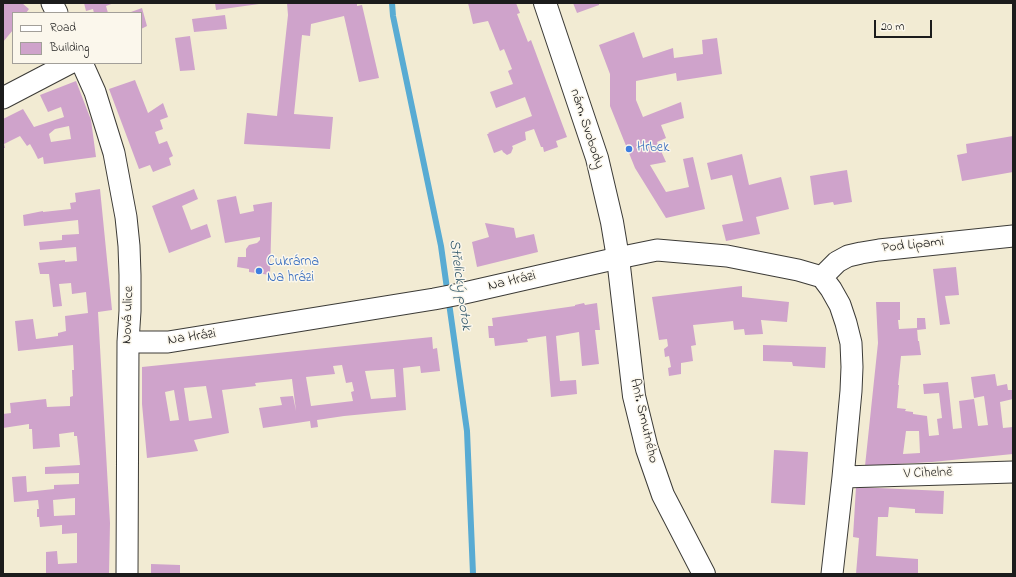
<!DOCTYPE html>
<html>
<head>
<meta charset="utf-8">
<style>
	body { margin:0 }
	#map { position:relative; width:1016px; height:577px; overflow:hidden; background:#f2ebd3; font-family:"Indie Flower",sans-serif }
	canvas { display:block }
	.frame { position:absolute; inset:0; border:4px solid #1c1c1c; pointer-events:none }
	.legend { position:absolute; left:12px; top:12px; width:130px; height:52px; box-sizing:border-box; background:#fbf7ec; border:1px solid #a29f99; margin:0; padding:5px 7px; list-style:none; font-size:12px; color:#1c1c1c }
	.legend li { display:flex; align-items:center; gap:8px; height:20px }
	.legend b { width:20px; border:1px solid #a29f99 }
	.scale { position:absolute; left:874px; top:20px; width:58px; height:18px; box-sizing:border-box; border:2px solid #1c1c1c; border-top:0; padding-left:5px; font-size:12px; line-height:14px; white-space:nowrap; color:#1c1c1c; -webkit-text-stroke:3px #fbf7ec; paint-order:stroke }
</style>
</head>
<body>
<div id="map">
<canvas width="1016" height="577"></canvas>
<div class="frame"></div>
<ul class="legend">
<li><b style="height:5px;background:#fff"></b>Road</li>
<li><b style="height:11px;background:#cfa3cb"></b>Building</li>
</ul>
<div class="scale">20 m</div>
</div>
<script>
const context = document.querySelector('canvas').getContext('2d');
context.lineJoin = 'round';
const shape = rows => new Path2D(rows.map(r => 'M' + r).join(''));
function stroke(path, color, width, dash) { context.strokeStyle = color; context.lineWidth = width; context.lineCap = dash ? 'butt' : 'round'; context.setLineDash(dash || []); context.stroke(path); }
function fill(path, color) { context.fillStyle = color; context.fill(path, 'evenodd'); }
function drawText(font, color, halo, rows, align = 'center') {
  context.font = font + ' "Indie Flower",sans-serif'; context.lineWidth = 3; context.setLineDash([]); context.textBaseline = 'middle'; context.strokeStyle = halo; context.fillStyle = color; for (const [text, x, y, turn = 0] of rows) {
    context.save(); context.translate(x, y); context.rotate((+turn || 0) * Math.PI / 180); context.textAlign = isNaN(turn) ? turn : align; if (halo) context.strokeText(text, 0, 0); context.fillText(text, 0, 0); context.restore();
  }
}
stroke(shape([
	[392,3,393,16,441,246,467,431,473,574]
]), '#58abd3', 6);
fill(shape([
	[3,3,22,3,29,9,26,13,13,13,13,30,3,42],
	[84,3,114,3,106,6,108,13,94,13,93,9,86,11],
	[215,3,259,3,259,4,216,10],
	[287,3,357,3,357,6,362,5,379,78,359,82,344,16,311,24,310,36,302,35,294,114,333,117,330,149,244,144,247,113,277,116,288,15],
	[468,3,516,3,520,13,517,14,528,42,531,40,567,137,556,141,558,147,544,152,543,147,541,147,534,129,525,132,526,140,512,146,513,148,511,153,507,155,503,152,502,150,494,153,487,134,489,134,488,133,532,116,525,97,496,108,490,92,513,84,508,71,512,69,504,49,500,51,488,21,473,24],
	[573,3,599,3,599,5,577,13],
	[142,8,147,26,141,29,141,13,131,13,131,12],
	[225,15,227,29,194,32,192,19],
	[634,32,643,58,673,48,674,58,703,54,702,40,717,38,722,74,677,81,676,73,636,81,636,100,643,117,681,102,684,118,661,125,666,138,657,142,666,162,650,165,666,192,689,187,683,159,693,157,705,209,666,218,635,168,610,106,610,74,599,45],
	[190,36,195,70,180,71,175,38],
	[135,80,148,113,163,103,168,117,160,120,163,129,155,132,159,144,167,141,173,156,169,158,171,165,153,172,150,165,139,169,109,89],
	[76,81,91,120,96,157,44,164,43,157,38,159,34,151,30,144,27,146,20,136,4,144,5,148,3,148,3,119,23,109,34,127,64,117,61,107,48,112,40,95],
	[69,126,71,139,51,142,49,134,55,129],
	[1013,136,1013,172,962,181,957,155,967,153,966,144],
	[742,154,749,185,781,177,789,209,756,217,760,234,726,241,722,225,743,221,732,175,711,180,707,163],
	[847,170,852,202,834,205,833,202,814,205,810,176],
	[100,189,112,310,98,312,110,523,109,574,46,574,46,552,57,551,58,564,77,563,77,533,62,534,62,525,40,527,39,517,37,517,37,509,39,509,38,500,14,502,12,477,26,476,27,492,54,489,54,485,79,484,79,473,45,474,45,467,80,465,77,436,74,436,74,432,59,434,60,447,33,449,32,429,29,429,29,424,3,428,3,414,11,413,10,403,46,399,47,407,70,406,70,397,73,396,72,370,74,370,73,345,18,351,15,321,33,319,36,339,58,336,58,333,66,331,65,316,88,313,86,292,72,294,71,283,59,284,62,306,53,307,49,274,40,274,38,263,65,260,65,262,77,261,76,247,40,250,39,242,62,240,62,235,79,234,78,220,24,226,23,215,43,211,43,212,71,209,70,203,76,202,75,193],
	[75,498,75,515,54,516,53,500],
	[194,189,198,199,182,206,191,230,207,224,211,237,169,253,152,206],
	[236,196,240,214,254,211,253,205,272,202,270,275,249,272,249,269,237,267,238,257,246,257,246,249,249,245,257,243,260,240,260,237,225,243,217,200],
	[485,223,514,228,516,238,534,234,538,252,477,267,472,242,489,237],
	[956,267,959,295,945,296,950,324,940,325,933,269],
	[742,286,742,297,789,302,787,322,761,320,763,334,745,335,744,329,734,330,733,321,693,325,696,345,691,346,693,361,681,363,681,374,669,376,668,368,671,367,669,356,665,357,664,349,668,346,667,339,659,340,652,297],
	[876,302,900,302,900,320,898,320,899,329,917,328,917,318,925,318,926,329,917,330,917,328,918,341,919,341,921,355,901,356,898,385,899,385,897,408,906,409,905,411,913,412,913,414,927,416,929,436,939,435,937,419,942,418,939,393,924,394,923,384,948,382,953,429,962,428,959,401,974,399,978,426,988,425,984,396,974,398,971,377,995,374,997,386,1007,384,1008,390,1012,390,1013,393,1013,399,1000,402,1003,428,1013,427,1013,454,932,462,865,466,878,343],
	[906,431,919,431,920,453,903,454],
	[584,303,585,305,597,303,600,330,595,330,599,364,582,366,579,332,556,336,560,381,576,380,577,394,551,397,546,336,527,339,528,342,495,346,494,338,489,338,488,326,493,326,492,318,575,306,575,305],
	[432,337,433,349,437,348,440,371,421,373,420,366,403,368,406,410,344,416,317,420,318,427,311,428,310,421,263,428,259,408,282,405,280,397,293,396,296,411,292,379,255,383,256,386,222,390,229,433,194,440,198,451,147,458,142,404,142,367],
	[342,365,346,383,352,382,354,391,351,392,353,401,311,406,306,377,335,374,333,366],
	[394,369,396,397,371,399,365,371],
	[206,386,212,418,189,421,184,388],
	[174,390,179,420,170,421,165,392],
	[763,345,826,347,825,368,793,366,792,362,763,361],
	[774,450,808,452,805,505,771,503],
	[856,487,944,491,943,514,915,513,915,509,889,507,888,517,878,517,876,556,918,559,918,574,856,574,859,538,853,537],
	[151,564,180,565,180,574,151,574]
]), '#cfa3cb');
const minor = shape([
	[52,3,57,13],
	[82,63,95,92,114,153,126,217,129,246,130,275,130,311,128,342,127,574],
	[3,98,70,63],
	[822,277,831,289,840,305,846,323,851,343,852,367,851,391,843,477,832,574],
	[822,277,837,262,848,256,861,253,879,250,1013,236],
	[128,342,168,342,434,299,460,294,618,258,657,250,727,256,798,270,822,277],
	[843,477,1013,472]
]);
const tertiary = shape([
	[545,3,597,158,612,222,618,258,634,396,647,449,663,495,704,574]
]);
stroke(minor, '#3c3b37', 23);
stroke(tertiary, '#3c3b37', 24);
stroke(minor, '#fff', 21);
stroke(tertiary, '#fff', 22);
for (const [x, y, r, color] of [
	[629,149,4,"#3f7fe0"],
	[259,271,4,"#3f7fe0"]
]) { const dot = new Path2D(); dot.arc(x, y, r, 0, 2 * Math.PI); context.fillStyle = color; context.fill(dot); stroke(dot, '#fbf7ec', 1.5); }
drawText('14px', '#1c1c1c', '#fbf7ec', [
	["nám. Svobody",586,129,72],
	["Pod Lipami",913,246,-6],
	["Na Hrázi",512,282,-13],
	["Nová ulice",129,315,-88],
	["Na Hrázi",192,338,-8],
	["Ant. Smutného",643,421,77],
	["V Cihelně",928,474,-2]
]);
drawText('14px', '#366cbe', '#fbf7ec', [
	["Hrbek",637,149],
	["Cukrárna",267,263],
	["Na hrázi",267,279]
], 'left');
drawText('italic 15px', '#375c6e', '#fbf7ec', [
	["Střelický potok",459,285,82]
]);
</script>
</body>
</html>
